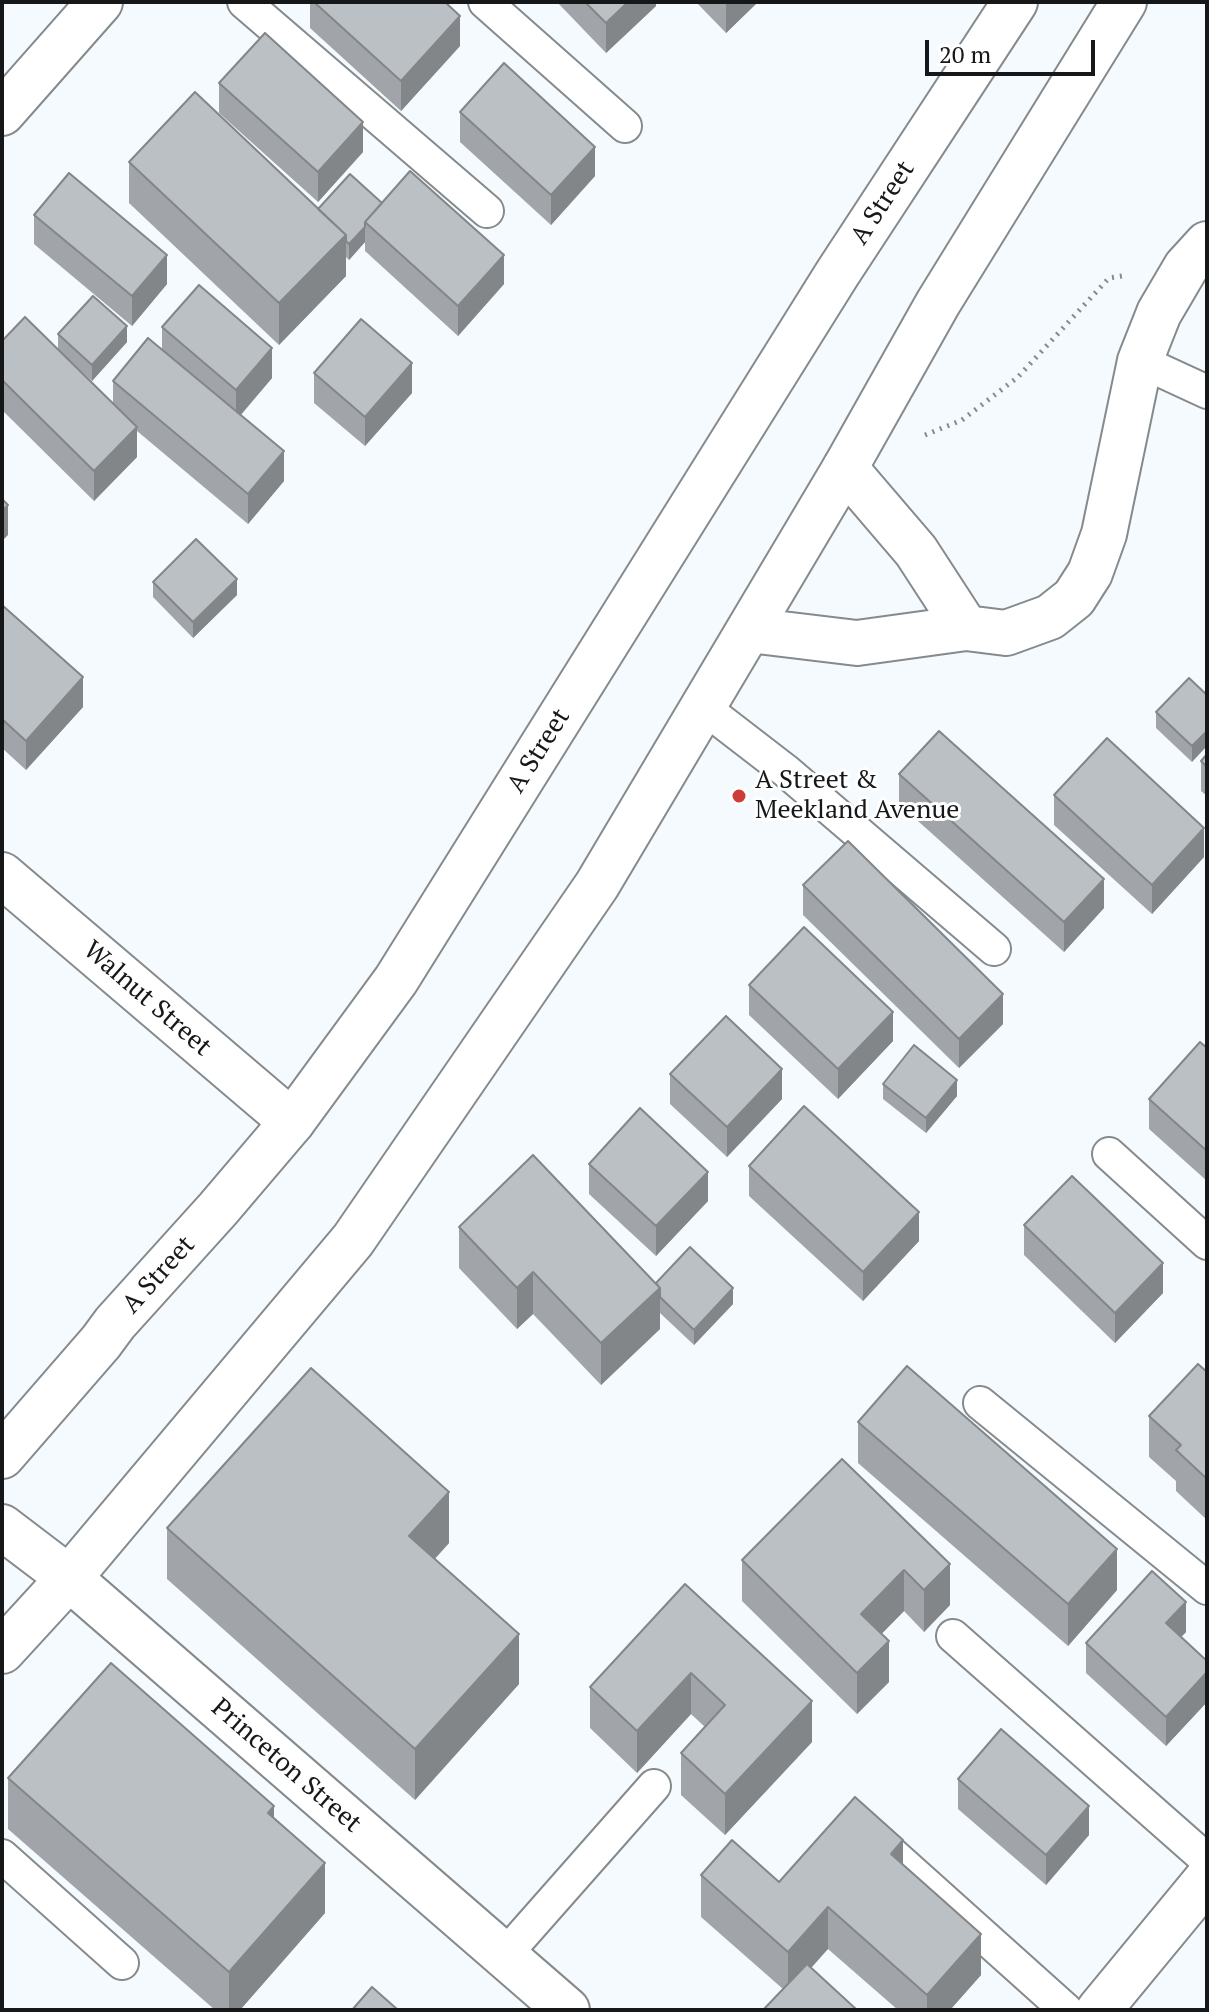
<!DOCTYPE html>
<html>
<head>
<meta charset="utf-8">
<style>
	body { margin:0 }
	#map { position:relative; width:1209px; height:2012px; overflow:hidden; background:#f4fafd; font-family:"PT Serif",serif }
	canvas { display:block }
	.frame { position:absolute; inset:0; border:4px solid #151718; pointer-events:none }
	.scale { position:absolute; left:925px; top:40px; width:170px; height:36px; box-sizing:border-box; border:4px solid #151718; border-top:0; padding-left:10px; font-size:24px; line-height:28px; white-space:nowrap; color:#151718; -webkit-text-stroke:6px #fff; paint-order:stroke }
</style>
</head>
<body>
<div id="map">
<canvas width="1209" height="2012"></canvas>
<div class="frame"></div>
<div class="scale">20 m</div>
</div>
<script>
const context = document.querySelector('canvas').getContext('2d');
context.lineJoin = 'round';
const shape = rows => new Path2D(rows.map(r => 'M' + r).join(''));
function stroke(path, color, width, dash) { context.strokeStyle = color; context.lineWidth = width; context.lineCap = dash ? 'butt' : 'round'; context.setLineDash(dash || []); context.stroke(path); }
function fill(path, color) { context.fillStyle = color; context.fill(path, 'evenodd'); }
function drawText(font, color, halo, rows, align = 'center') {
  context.font = font + ' "PT Serif",serif'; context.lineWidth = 6; context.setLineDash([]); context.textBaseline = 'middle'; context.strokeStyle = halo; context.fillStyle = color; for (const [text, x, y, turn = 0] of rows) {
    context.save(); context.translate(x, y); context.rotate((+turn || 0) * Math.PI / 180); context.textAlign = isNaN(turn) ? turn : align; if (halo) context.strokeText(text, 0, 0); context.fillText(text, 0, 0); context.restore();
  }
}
const service = shape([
	[244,2,487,211],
	[485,2,625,126],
	[1140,361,1207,392],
	[703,707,786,771,994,949],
	[1109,1154,1207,1243],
	[980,1403,1207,1588],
	[953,1636,1207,1860],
	[872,1836,1066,2010],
	[2,1856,122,1963],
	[504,1956,654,1786]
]);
const minor = shape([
	[2,875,292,1122],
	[2,1527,69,1578,567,2010],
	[1099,2010,1207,1879]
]);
const tertiary = shape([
	[2,113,100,2],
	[845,468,916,551,966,628],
	[749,630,857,643,966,628,1006,633,1050,617,1074,598,1090,573,1104,534,1140,361,1159,313,1186,267,1207,244]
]);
const secondary = shape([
	[2,1456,101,1342,115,1323,218,1209,292,1122,396,980,837,274,1015,2],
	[2,1651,69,1578,353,1240,597,885,845,468,938,303,1124,2]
]);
stroke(service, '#858a8d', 36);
stroke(minor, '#858a8d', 48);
stroke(tertiary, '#858a8d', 48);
stroke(secondary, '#858a8d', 48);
stroke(shape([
	[925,435,962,420,1018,377,1109,278,1122,276]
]), '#868a8c', 5, [2, 6]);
stroke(service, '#fff', 32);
stroke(minor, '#fff', 44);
stroke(tertiary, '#fff', 44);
stroke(secondary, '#fff', 44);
fill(shape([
	[310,2,445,2,460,46,401,111,310,28],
	[557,2,656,2,656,6,606,53],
	[696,2,758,2,726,33],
	[219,83,363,152,318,202,219,113],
	[460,112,595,176,551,225,460,142],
	[129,162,318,209,382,203,504,284,458,336,365,251,365,242,349,260,346,257,346,276,279,345,129,203],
	[34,215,167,284,132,326,34,244],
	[162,327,272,378,241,415,284,481,248,524,137,431,137,457,94,501,2,410,2,341,58,349,58,334,127,342,92,381,65,356,113,403,113,381,162,350],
	[314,373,412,393,365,446,314,403],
	[153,582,237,595,193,638,153,597],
	[2,605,83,707,26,770,2,748],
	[1207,695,1192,762,1156,728,1156,712],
	[1207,754,1207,796,1201,791,1201,761],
	[899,774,1104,908,1064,952,899,804],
	[1054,795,1204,857,1152,914,1054,825],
	[803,885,1003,1024,959,1068,803,915],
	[749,985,893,1041,838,1099,749,1015],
	[1207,1048,1207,1181,1149,1129,1149,1099],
	[670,1074,782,1099,727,1157,670,1104],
	[883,1084,957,1096,926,1133,883,1099],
	[589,1164,708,1201,656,1256,589,1194],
	[749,1166,919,1241,863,1301,749,1196],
	[1024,1225,1163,1293,1115,1343,1024,1255],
	[459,1227,656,1283,733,1304,694,1345,660,1313,660,1329,601,1385,533,1314,517,1329,459,1268],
	[1207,1372,1207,1520,1176,1491,1176,1481,1149,1457,1149,1416],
	[858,1422,1117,1590,1068,1646,858,1463],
	[842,1459,950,1605,924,1632,904,1611,881,1634,889,1682,857,1714,742,1601,742,1560],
	[167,1528,449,1543,435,1559,519,1684,415,1800,167,1579],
	[685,1584,812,1742,725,1835,681,1795,681,1753,705,1727,691,1714,637,1773,590,1728,590,1687],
	[1186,1632,1181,1637,1207,1661,1207,1702,1166,1746,1086,1673,1086,1643],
	[8,1778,274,1818,325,1913,240,2010,215,2010,8,1829],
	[958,1779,1089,1835,1046,1885,958,1809],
	[903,1865,981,1975,950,2010,898,2010,828,1949,783,1989,701,1917,701,1875,779,1882]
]), '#a1a5a9');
fill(shape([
	[628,2,656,2,656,6,606,53,606,23],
	[728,2,758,2,726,33,726,3],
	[460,16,460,46,401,111,401,81],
	[363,122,363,152,318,202,318,172],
	[595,147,595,176,551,225,551,195],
	[365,227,365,242,349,260,349,244],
	[346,235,346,276,279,345,279,303],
	[167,255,167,284,132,326,132,296],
	[504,255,504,284,458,336,458,306],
	[127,326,127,342,92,381,92,365],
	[272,348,272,378,236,420,236,390],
	[412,363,412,393,365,446,365,417],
	[137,427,137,457,94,501,94,471],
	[284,451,284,481,248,524,248,494],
	[8,505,8,535,2,541,2,511],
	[237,579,237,595,193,638,193,622],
	[83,677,83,707,26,770,26,741],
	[1207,731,1207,746,1192,762,1192,746],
	[1204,828,1204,857,1152,914,1152,885],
	[1104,879,1104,908,1064,952,1064,922],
	[1003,994,1003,1024,959,1068,959,1039],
	[893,1012,893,1041,838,1099,838,1069],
	[782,1069,782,1099,727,1157,727,1127],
	[957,1080,957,1096,926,1133,926,1118],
	[708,1172,708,1201,656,1256,656,1226],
	[919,1212,919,1241,863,1301,863,1272],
	[1163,1263,1163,1293,1115,1343,1115,1313],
	[533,1272,533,1314,517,1329,517,1288],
	[660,1288,660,1329,601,1385,601,1343],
	[733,1288,733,1304,694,1345,694,1330],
	[449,1492,449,1543,409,1586,409,1536],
	[1117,1549,1117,1590,1068,1646,1068,1604],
	[950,1564,950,1605,924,1632,924,1590],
	[904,1570,904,1611,861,1655,861,1614],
	[1186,1602,1186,1632,1166,1653,1166,1623],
	[519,1634,519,1684,415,1800,415,1749],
	[889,1641,889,1682,857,1714,857,1673],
	[1207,1672,1207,1702,1166,1746,1166,1717],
	[691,1673,691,1714,637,1773,637,1731],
	[812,1701,812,1742,725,1835,725,1794],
	[274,1806,274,1856,268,1813],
	[1089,1806,1089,1835,1046,1885,1046,1855],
	[903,1840,903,1881,891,1854],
	[325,1863,325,1913,240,2010,229,2010,229,1972],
	[828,1907,828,1949,788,1994,788,1952],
	[981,1934,981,1975,950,2010,927,2010,927,1995]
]), '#838689');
const building = shape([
	[314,2,445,2,460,16,401,81,314,2],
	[585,2,628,2,606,23,585,2],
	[265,33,363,122,318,172,219,83,265,33],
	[504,63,595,147,551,195,460,112,504,63],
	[195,92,346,235,279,303,129,162,195,92],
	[410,171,504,255,458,306,365,222,410,171],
	[69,173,167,255,132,296,34,215,69,173],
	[350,174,382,203,365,222,365,227,349,244,346,241,346,235,318,209,350,174],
	[199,285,272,348,236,390,162,327,199,285],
	[93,296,127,326,92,365,58,334,93,296],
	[25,317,137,427,94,471,2,380,2,341,25,317],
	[361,319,412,363,365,417,314,373,361,319],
	[148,338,284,451,248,494,113,381,148,338],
	[2,499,8,505,2,511,2,499],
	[196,539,237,579,193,622,153,582,196,539],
	[2,605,83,677,26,741,2,719,2,605],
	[1189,678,1207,695,1207,731,1192,746,1156,712,1189,678],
	[939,731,1104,879,1064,922,899,774,939,731],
	[1107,738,1204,828,1152,885,1054,795,1107,738],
	[1207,754,1207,767,1201,761,1207,754],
	[848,841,1003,994,959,1039,803,885,848,841],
	[804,927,893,1012,838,1069,749,985,804,927],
	[726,1016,782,1069,727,1127,670,1074,726,1016],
	[1200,1042,1207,1048,1207,1151,1149,1099,1200,1042],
	[914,1045,957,1080,926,1118,883,1084,914,1045],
	[804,1106,919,1212,863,1272,749,1166,804,1106],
	[640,1108,708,1172,656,1226,589,1164,640,1108],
	[533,1155,660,1288,601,1343,533,1272,517,1288,459,1227,533,1155],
	[1072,1176,1163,1263,1115,1313,1024,1225,1072,1176],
	[690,1247,733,1288,694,1330,660,1297,660,1288,656,1283,690,1247],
	[1198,1364,1207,1372,1207,1479,1176,1450,1181,1445,1149,1416,1198,1364],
	[907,1366,1117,1549,1068,1604,858,1422,907,1366],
	[311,1368,449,1492,409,1536,519,1634,415,1749,167,1528,311,1368],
	[842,1459,950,1564,924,1590,904,1570,861,1614,889,1641,857,1673,742,1560,842,1459],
	[1152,1571,1186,1602,1166,1623,1207,1661,1207,1672,1166,1717,1086,1643,1152,1571],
	[685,1584,812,1701,725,1794,681,1753,725,1705,691,1673,637,1731,590,1687,685,1584],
	[111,1663,274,1806,268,1813,325,1863,229,1972,8,1778,111,1663],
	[1001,1729,1089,1806,1046,1855,958,1779,1001,1729],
	[855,1797,903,1840,891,1854,981,1934,927,1995,828,1907,788,1952,701,1875,732,1840,779,1882,855,1797],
	[807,1964,857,2010,763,2010,807,1964],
	[372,1987,398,2010,352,2010,372,1987]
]);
fill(building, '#bbc0c4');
stroke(building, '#838689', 2);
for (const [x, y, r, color] of [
	[739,796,8,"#cc3d38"]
]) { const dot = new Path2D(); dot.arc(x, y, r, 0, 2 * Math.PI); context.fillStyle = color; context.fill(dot); stroke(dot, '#fff', 3); }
drawText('26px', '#151718', '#fff', [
	["A Street",883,203,-57],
	["A Street",539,751,-58],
	["Walnut Street",147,999,41],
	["A Street",159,1275,-48],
	["Princeton Street",286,1766,41]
]);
drawText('26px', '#151718', '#fff', [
	["A Street &",755,781],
	["Meekland Avenue",755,811]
], 'left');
</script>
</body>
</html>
